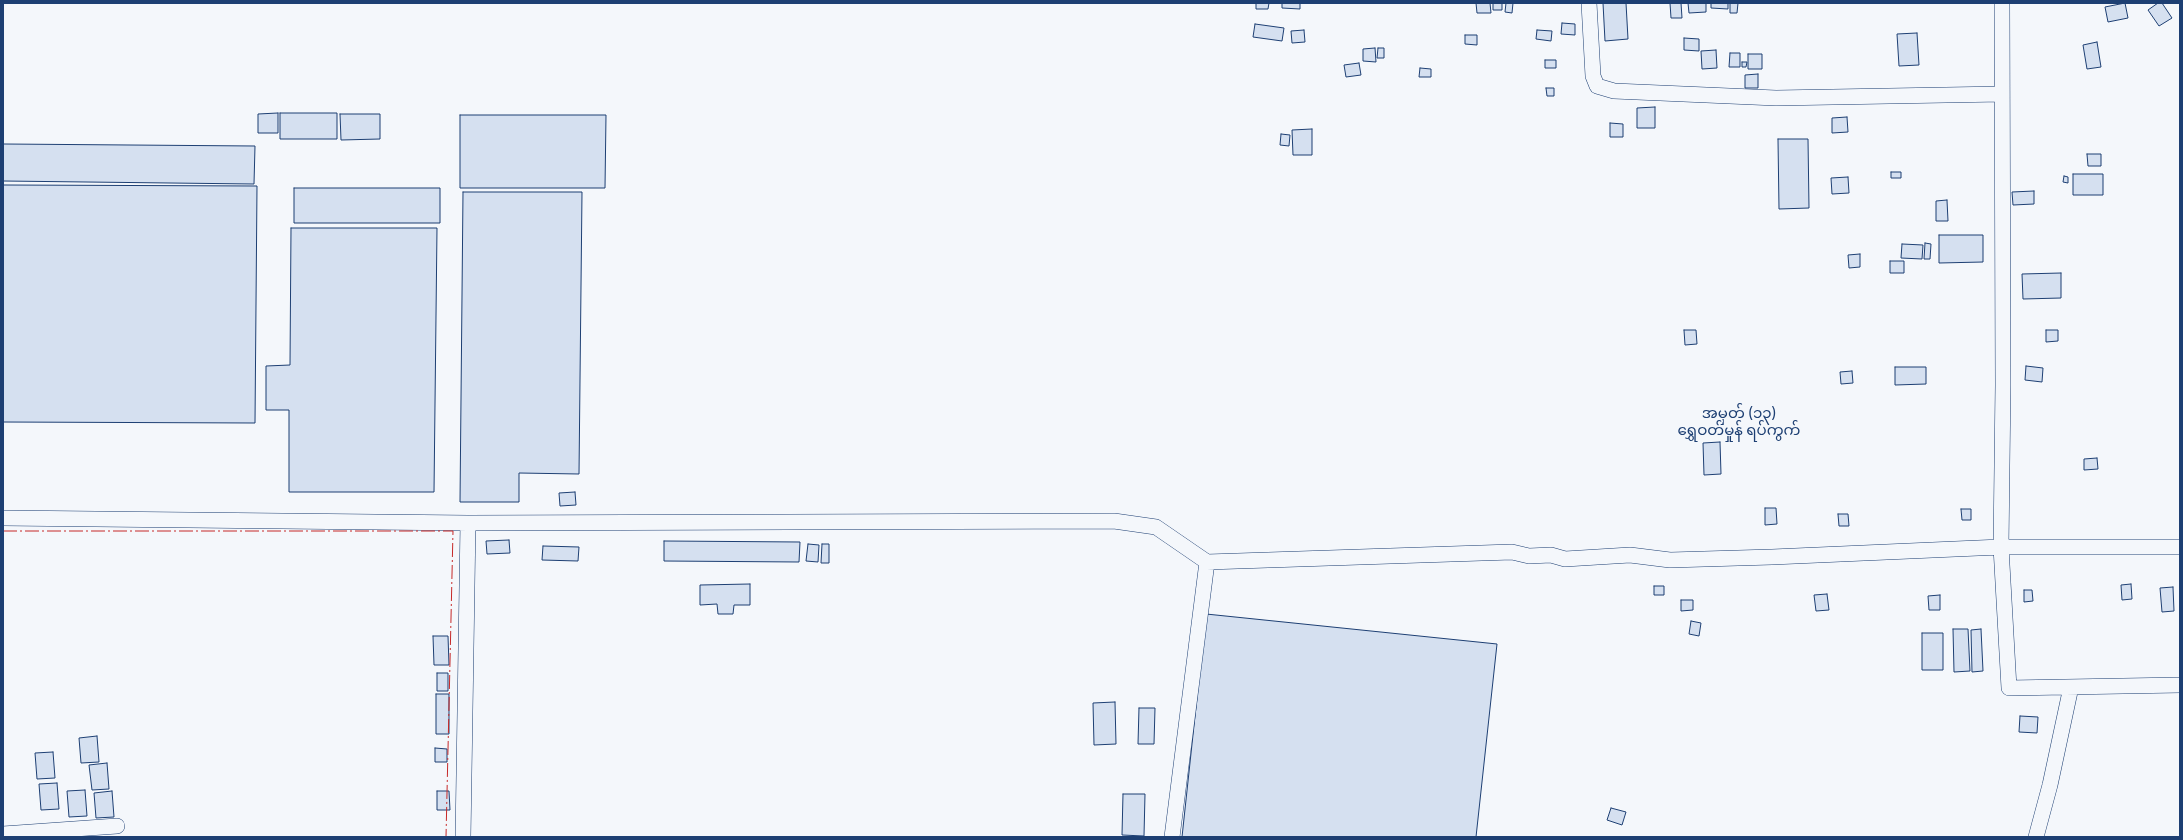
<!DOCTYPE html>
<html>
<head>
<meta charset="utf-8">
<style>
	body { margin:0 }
	#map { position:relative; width:2183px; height:840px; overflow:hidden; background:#f4f7fb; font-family:Cabin,sans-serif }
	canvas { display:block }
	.frame { position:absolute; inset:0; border:4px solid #1d3f73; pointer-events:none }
</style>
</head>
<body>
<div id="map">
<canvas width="2183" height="840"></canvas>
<div class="frame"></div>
</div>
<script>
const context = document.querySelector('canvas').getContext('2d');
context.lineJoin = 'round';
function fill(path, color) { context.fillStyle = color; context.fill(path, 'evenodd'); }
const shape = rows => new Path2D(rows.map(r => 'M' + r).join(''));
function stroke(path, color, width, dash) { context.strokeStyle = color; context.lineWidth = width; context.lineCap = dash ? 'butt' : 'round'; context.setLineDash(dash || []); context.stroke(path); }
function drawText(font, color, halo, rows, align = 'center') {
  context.font = font + ' Cabin,"Noto Sans Myanmar",sans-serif'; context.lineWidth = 3; context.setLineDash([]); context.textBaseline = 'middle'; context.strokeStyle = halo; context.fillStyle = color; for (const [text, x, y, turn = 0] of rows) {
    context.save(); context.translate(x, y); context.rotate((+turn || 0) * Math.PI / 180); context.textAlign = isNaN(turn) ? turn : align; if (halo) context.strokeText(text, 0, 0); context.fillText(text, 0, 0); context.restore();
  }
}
const building = shape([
	[1256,3,1269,3,1268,9,1256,9,1256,3],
	[1282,3,1300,3,1300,9,1282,8,1282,3],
	[1476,3,1490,3,1491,13,1477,13,1476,3],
	[1493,3,1502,3,1502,10,1493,10,1493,3],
	[1506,3,1513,3,1512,13,1505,12,1506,3],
	[1603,3,1626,3,1628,39,1605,41,1603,3],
	[1670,3,1681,3,1682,18,1671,18,1670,3],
	[1688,3,1706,3,1706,12,1689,13,1688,3],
	[1711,3,1728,3,1728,9,1711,8,1711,3],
	[1730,3,1738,3,1737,13,1730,13,1730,3],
	[2125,3,2128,18,2108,22,2105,7,2125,3],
	[2158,3,2162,3,2172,18,2159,26,2148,10,2158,3],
	[1562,23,1575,24,1575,35,1561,34,1562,23],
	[1255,24,1284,28,1282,41,1253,37,1255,24],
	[1304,30,1305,42,1292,43,1291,31,1304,30],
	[1537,30,1552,31,1551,41,1536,39,1537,30],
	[1917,33,1919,65,1899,66,1897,34,1917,33],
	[1465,35,1477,35,1477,45,1465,44,1465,35],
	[1684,38,1699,39,1699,51,1684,50,1684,38],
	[2097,42,2101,67,2087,69,2083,45,2097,42],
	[1375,48,1376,62,1363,61,1363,49,1375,48],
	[1378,48,1384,48,1384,58,1377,58,1378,48],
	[1716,50,1717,68,1702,69,1701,51,1716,50],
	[1730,53,1740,53,1740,67,1729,67,1730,53],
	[1748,54,1762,54,1762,69,1748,69,1748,54],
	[1545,60,1556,60,1556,68,1545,68,1545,60],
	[1742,62,1747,62,1746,67,1742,67,1742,62],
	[1359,63,1361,75,1346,77,1344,65,1359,63],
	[1420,68,1431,69,1431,77,1419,77,1420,68],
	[1758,74,1758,88,1745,88,1745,75,1758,74],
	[1546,88,1554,88,1554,96,1547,96,1546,88],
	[1655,107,1655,128,1637,128,1637,108,1655,107],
	[278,113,278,133,258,133,258,114,278,113],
	[280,113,337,113,337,139,280,139,280,113],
	[340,114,380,114,380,139,341,140,340,114],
	[460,115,606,115,605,188,460,188,460,115],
	[1847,117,1848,132,1832,133,1832,118,1847,117],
	[1610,123,1623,124,1623,137,1610,137,1610,123],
	[1312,129,1312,155,1293,155,1292,130,1312,129],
	[1281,134,1290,135,1289,146,1280,145,1281,134],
	[1778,139,1808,139,1809,208,1779,209,1778,139],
	[3,144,255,146,254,184,3,181,3,144],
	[2087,154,2101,154,2101,166,2088,166,2087,154],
	[1891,172,1901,172,1901,178,1891,178,1891,172],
	[2073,174,2103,174,2103,195,2073,195,2073,174],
	[2064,176,2068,177,2068,183,2063,182,2064,176],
	[1848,177,1849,193,1832,194,1831,178,1848,177],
	[3,185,257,186,255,423,3,422,3,185],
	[294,188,440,188,440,223,294,223,294,188],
	[2034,191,2034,204,2013,205,2012,192,2034,191],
	[463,192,582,192,579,474,519,473,519,502,460,502,463,192],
	[1947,200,1948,221,1936,221,1936,201,1947,200],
	[291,228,437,228,434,492,289,492,289,410,266,410,266,366,290,365,291,228],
	[1939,235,1983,235,1983,262,1939,263,1939,235],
	[1925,243,1931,244,1930,259,1924,259,1925,243],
	[1902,244,1923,245,1922,259,1901,258,1902,244],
	[1860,254,1860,267,1849,268,1848,255,1860,254],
	[1890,261,1904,261,1904,273,1890,273,1890,261],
	[2061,273,2061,298,2023,299,2022,274,2061,273],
	[1684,330,1696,330,1697,344,1685,345,1684,330],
	[2046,330,2058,330,2058,341,2046,342,2046,330],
	[2026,366,2043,368,2042,382,2025,380,2026,366],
	[1895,367,1926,367,1926,384,1895,385,1895,367],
	[1852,371,1853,383,1841,384,1840,372,1852,371],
	[1720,442,1721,474,1704,475,1703,443,1720,442],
	[2097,458,2098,469,2084,470,2084,459,2097,458],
	[575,492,576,505,560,506,559,493,575,492],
	[1765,508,1776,508,1777,524,1765,525,1765,508],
	[1961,509,1971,509,1971,520,1962,520,1961,509],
	[1838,514,1848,514,1849,526,1839,526,1838,514],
	[509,540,510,553,487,554,486,541,509,540],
	[664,541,800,542,799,562,664,561,664,541],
	[808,544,819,545,818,562,806,561,808,544],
	[822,544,829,544,829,563,821,563,822,544],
	[543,546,579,547,578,561,542,560,543,546],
	[750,584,750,605,734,605,733,614,718,614,717,604,700,605,700,585,750,584],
	[2131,584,2132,599,2122,600,2121,585,2131,584],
	[1654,586,1664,586,1664,595,1654,595,1654,586],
	[2173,587,2174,611,2162,612,2160,588,2173,587],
	[2024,590,2032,590,2033,601,2024,602,2024,590],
	[1827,594,1829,610,1816,611,1814,595,1827,594],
	[1940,595,1940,610,1929,610,1928,596,1940,595],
	[1681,600,1693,600,1693,610,1681,611,1681,600],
	[1206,614,1497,644,1476,837,1182,837,1206,614],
	[1691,621,1701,623,1699,636,1689,634,1691,621],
	[1953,629,1968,629,1970,671,1954,672,1953,629],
	[1981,629,1983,671,1972,672,1971,630,1981,629],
	[1922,633,1943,633,1943,670,1922,670,1922,633],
	[433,636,448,636,449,665,434,665,433,636],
	[437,673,448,673,448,691,437,691,437,673],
	[436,694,449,694,449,734,436,734,436,694],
	[1115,702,1116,744,1094,745,1093,703,1115,702],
	[1139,708,1155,708,1154,744,1138,744,1139,708],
	[2020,716,2038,717,2037,733,2019,732,2020,716],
	[97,736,99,762,81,763,79,738,97,736],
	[435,748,447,749,447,762,435,762,435,748],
	[53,752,55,778,37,779,35,753,53,752],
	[107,763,109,789,92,790,89,765,107,763],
	[57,783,59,809,41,810,39,784,57,783],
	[85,790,87,816,69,817,67,791,85,790],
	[112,791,114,817,96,818,94,793,112,791],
	[437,791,449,791,450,810,437,810,437,791],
	[1123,794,1145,794,1144,836,1122,835,1123,794],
	[1611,808,1626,812,1622,825,1607,820,1611,808]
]);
fill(building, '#d5e0f0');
stroke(building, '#1d3f73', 1);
const minor = shape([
	[1589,3,1593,76,1597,86,1614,91,1776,98,2002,94],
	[2002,3,2003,385,2001,547,2009,688,2180,685],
	[3,518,468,523,1114,521,1156,527,1207,562,1512,552,1529,556,1551,555,1565,559,1630,555,1670,560,1772,557,2001,547,2180,547],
	[3,834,117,826],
	[463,837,468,523],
	[1172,837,1207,562],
	[2036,837,2050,785,2071,687]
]);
stroke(minor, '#1d3f73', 16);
stroke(minor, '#f4f7fb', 15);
stroke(shape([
	[3,531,453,531,446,837]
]), '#c62828', 1, [14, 3, 2, 3]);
drawText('15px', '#1d3f73', '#f4f7fb', [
	["အမှတ် (၁၃)",1739,414],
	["ရွှေဝတ်မှုန် ရပ်ကွက်",1739,431]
]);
</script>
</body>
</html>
